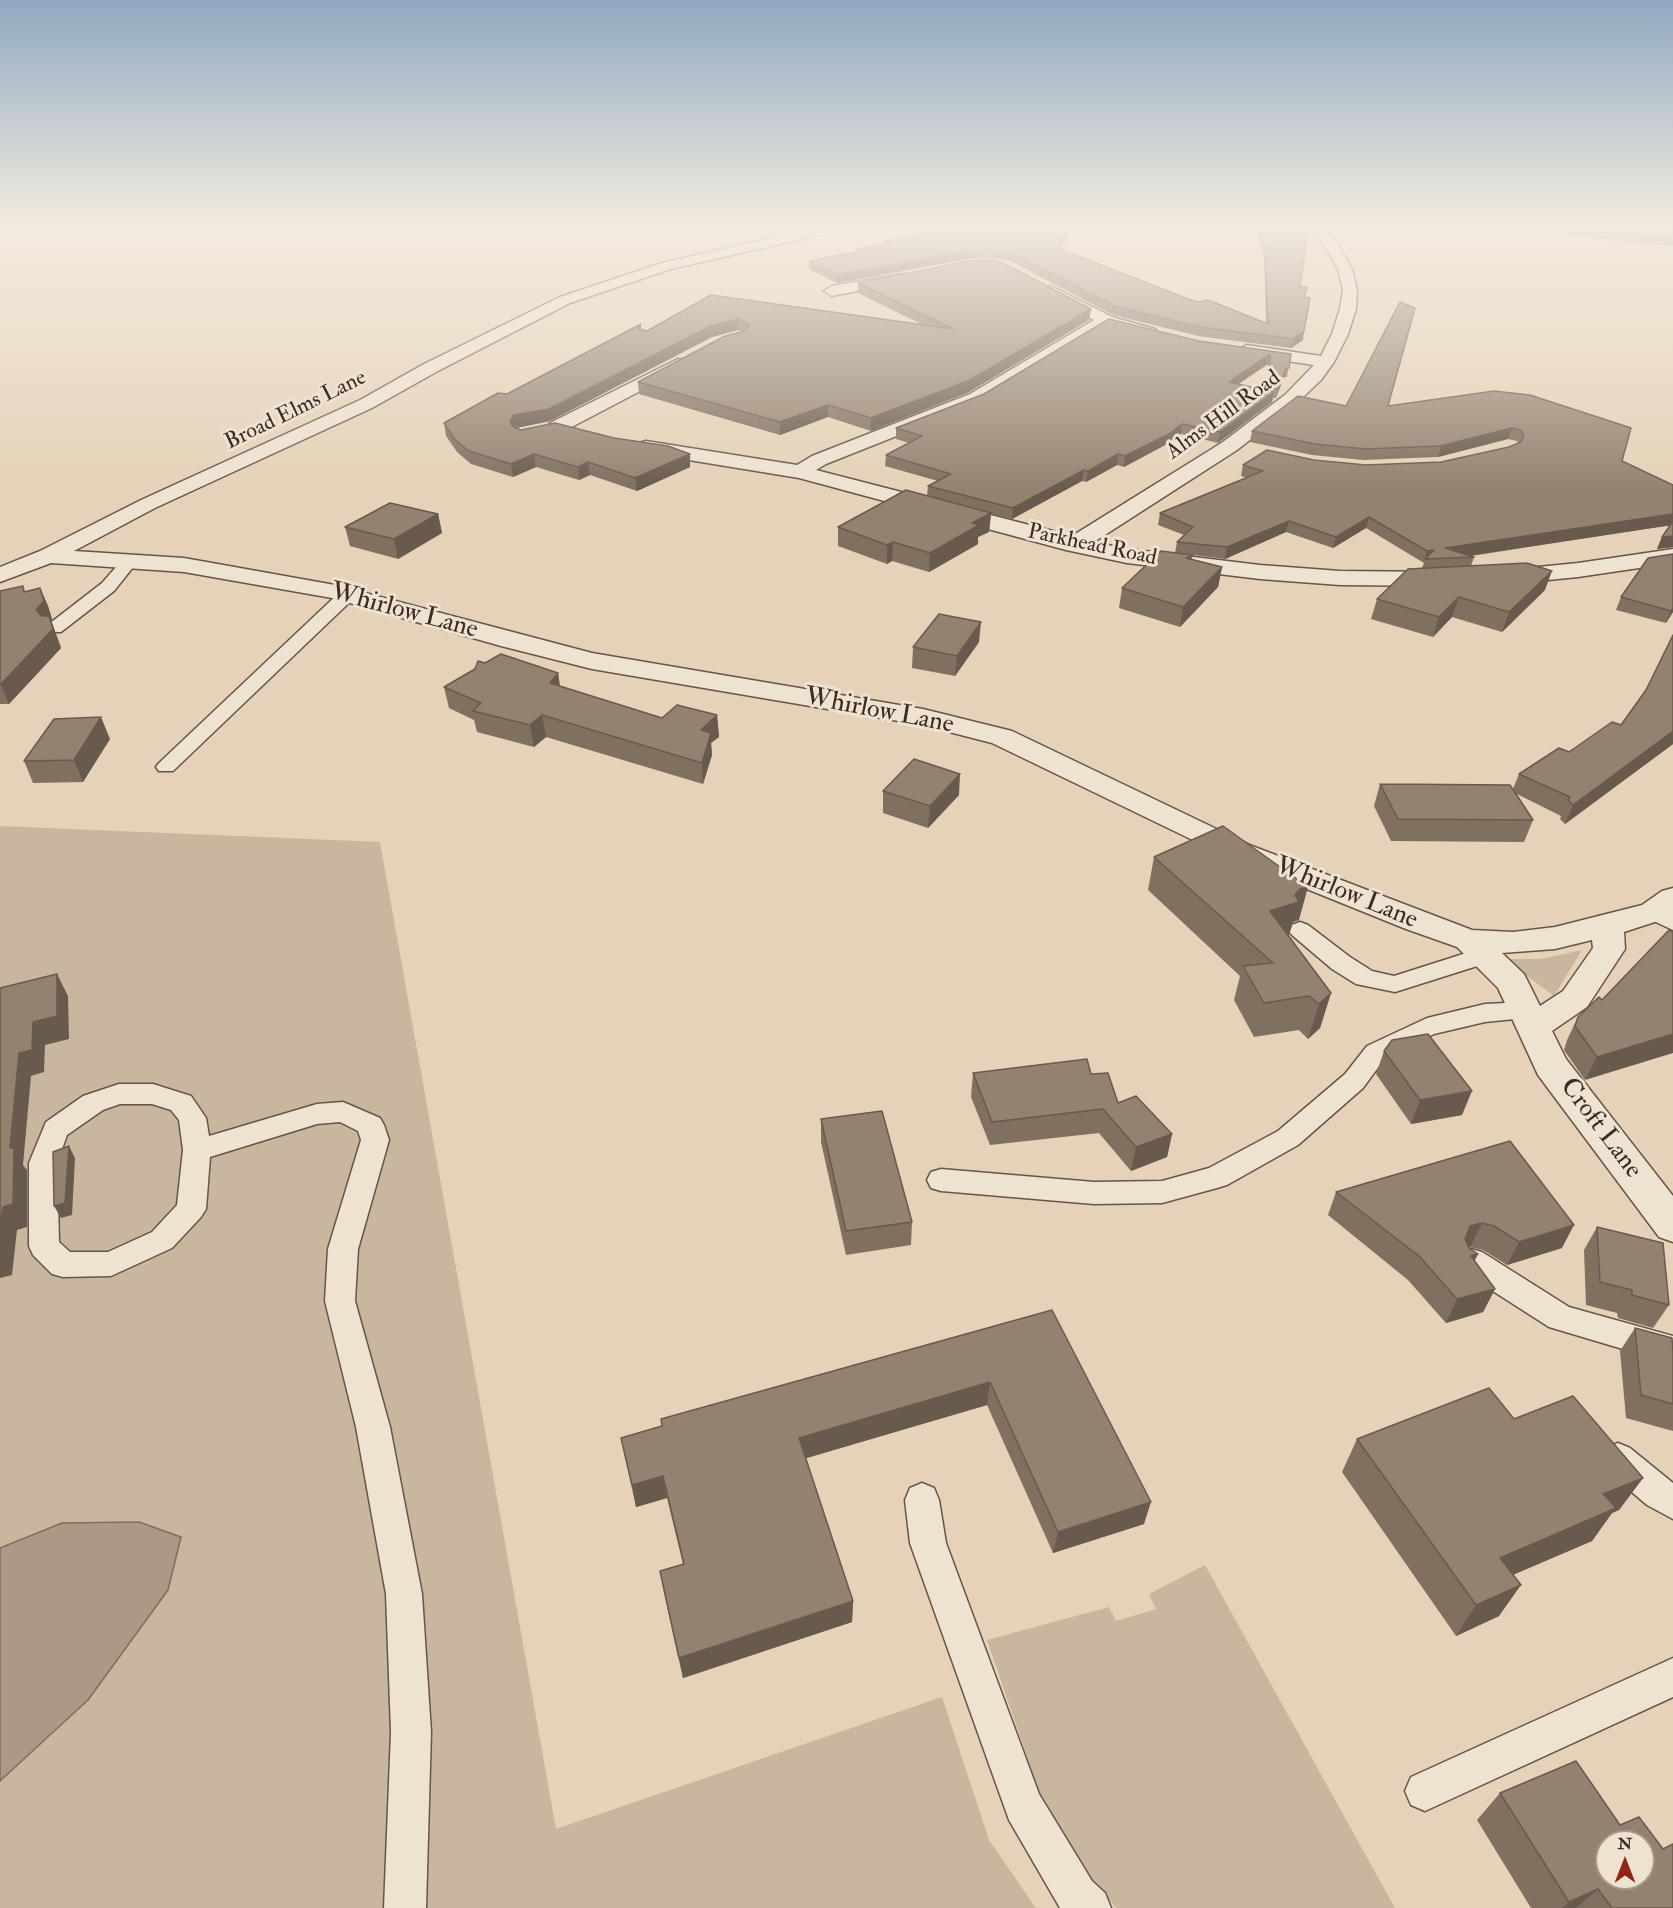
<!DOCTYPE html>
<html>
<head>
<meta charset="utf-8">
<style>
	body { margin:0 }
	#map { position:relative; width:1673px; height:1908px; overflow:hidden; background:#e5d2b8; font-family:"IM FELL Double Pica",serif }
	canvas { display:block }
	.north { position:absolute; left:1595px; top:1830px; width:60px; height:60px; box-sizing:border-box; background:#eee2d1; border:2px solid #a7998b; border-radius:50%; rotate:0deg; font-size:16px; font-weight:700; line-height:24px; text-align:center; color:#3c2b23 }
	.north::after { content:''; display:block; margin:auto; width:21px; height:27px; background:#8f2418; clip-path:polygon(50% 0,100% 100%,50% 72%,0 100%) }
</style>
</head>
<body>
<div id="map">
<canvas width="1673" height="1908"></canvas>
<div class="north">N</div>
</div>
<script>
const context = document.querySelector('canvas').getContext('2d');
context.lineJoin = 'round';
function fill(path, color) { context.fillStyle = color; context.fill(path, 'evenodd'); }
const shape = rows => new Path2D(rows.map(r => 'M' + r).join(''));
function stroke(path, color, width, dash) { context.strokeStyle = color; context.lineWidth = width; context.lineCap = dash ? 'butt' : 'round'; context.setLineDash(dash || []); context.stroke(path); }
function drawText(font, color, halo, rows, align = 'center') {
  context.font = font + ' "IM FELL Double Pica",serif'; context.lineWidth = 6; context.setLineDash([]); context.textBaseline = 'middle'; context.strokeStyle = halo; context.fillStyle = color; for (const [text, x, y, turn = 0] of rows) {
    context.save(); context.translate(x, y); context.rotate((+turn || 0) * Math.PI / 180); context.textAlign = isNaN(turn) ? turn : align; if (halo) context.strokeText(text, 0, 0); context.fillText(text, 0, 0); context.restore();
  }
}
fill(shape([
	[0,826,380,842,556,1829,942,1697,989,1840,1036,1908,0,1908],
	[1582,950,1554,996,1504,959,1541,959],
	[1205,1565,1395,1908,1116,1908,1052,1830,987,1640,1109,1607,1116,1621,1156,1609,1149,1594]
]), '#c8b69f');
const water = shape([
	[139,1522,181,1537,168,1590,88,1700,0,1781,0,1548,62,1523,139,1522]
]);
fill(water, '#ac9985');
stroke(water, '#7f6d5e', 1.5);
const service = shape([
	[130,556,138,561,114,591,61,632,49,632,46,628,49,624,102,583,124,558,130,556],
	[347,590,353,591,355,595,353,599,173,771,159,771,156,767,159,763,341,591,347,590],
	[1653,905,1673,913,1673,930,1645,917,1641,912,1645,907,1653,905],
	[1300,922,1308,925,1350,957,1372,971,1394,976,1485,947,1493,949,1497,955,1493,961,1395,992,1356,984,1332,969,1292,935,1288,930,1292,925,1300,922],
	[1526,1002,1535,1005,1539,1011,1535,1017,1485,1022,1434,1034,1385,1058,1363,1088,1298,1145,1227,1185,1217,1188,1162,1203,1094,1204,941,1191,931,1188,927,1180,931,1172,941,1169,1094,1182,1162,1181,1209,1168,1278,1131,1345,1074,1367,1046,1427,1018,1485,1004,1526,1002],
	[119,1084,153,1084,191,1096,206,1118,209,1136,317,1104,343,1102,380,1118,384,1125,389,1140,358,1249,355,1301,390,1427,422,1594,431,1732,426,1908,384,1908,391,1732,386,1594,356,1427,325,1301,328,1249,361,1140,358,1131,340,1122,317,1124,210,1157,206,1209,201,1217,172,1248,111,1276,63,1277,52,1274,33,1255,29,1246,29,1163,46,1122,83,1096,119,1084],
	[120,1104,152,1104,171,1110,179,1120,183,1150,177,1205,152,1232,108,1252,70,1252,59,1242,57,1163,67,1135,103,1110,120,1104],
	[1471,1249,1482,1252,1569,1307,1673,1336,1673,1364,1549,1327,1460,1270,1456,1261,1460,1252,1471,1249],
	[1618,1443,1630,1448,1673,1483,1673,1519,1647,1505,1606,1470,1601,1459,1606,1448,1618,1443],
	[922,1483,934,1488,939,1500,946,1543,1039,1794,1092,1881,1105,1893,1111,1908,1060,1908,1009,1820,910,1543,905,1500,910,1488,922,1483],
	[1673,1658,1673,1697,1425,1811,1411,1805,1405,1791,1411,1777,1673,1658]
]);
const minor = shape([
	[836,223,860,223,854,227,671,269,570,303,436,372,372,408,155,508,74,551,184,558,335,585,592,653,923,709,1012,731,1252,846,1472,930,1513,932,1555,927,1642,905,1662,891,1673,888,1673,913,1664,919,1624,932,1625,949,1587,1007,1552,1031,1566,1059,1673,1196,1673,1242,1659,1237,1538,1075,1498,988,1457,947,1406,929,1230,858,992,743,922,725,592,669,501,646,332,598,184,572,51,563,0,582,0,567,40,551,141,500,360,400,424,364,560,297,662,263,836,223],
	[1592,940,1593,948,1563,991,1540,1006,1524,974,1502,953,1555,949,1592,940],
	[1307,223,1320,223,1336,242,1352,269,1357,290,1356,309,1348,334,1334,362,1321,380,1298,402,1237,450,1094,542,1127,549,1260,565,1340,571,1442,572,1450,574,1453,579,1450,584,1442,586,1340,585,1260,579,1127,563,1066,550,799,478,646,453,639,451,636,447,639,443,646,441,797,465,812,456,970,394,1094,320,1046,294,1043,291,1046,288,1051,286,1112,317,1155,329,1157,332,1149,337,1108,326,982,402,826,464,816,470,1072,536,1223,442,1286,394,1314,365,1247,355,1239,350,1247,345,1321,356,1332,334,1340,309,1343,290,1338,269,1325,246,1307,223],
	[902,274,909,278,907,281,832,296,824,291,832,286,902,274],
	[678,359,684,360,687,364,684,368,564,431,550,431,548,427,550,423,678,359],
	[1673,549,1673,563,1578,577,1508,584,1500,582,1497,577,1500,572,1508,570,1578,563,1673,549]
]);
stroke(service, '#665548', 3);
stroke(minor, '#665548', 3);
fill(service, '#eee2d1');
fill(minor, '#eee2d1');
fill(shape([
	[1252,223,1309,223,1300,287,1304,297,1303,340,1291,348,1198,336,1113,315,1010,261,990,258,968,259,837,283,809,269,809,261,857,251,857,249,886,244,886,241,921,235,921,229,1060,250,1191,300,1266,323,1264,256,1257,233],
	[1567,225,1673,227,1673,246,1565,235],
	[858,283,1091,309,1089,320,969,392,871,431,828,417,780,435,639,394,638,382,742,332,738,330,712,337,550,421,516,428,521,430,614,438,690,454,690,467,637,491,590,475,579,480,536,467,513,477,471,464,457,452,446,436,444,423,507,394,641,324,641,330,647,331,711,295,921,324,858,293],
	[1199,341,1291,354,1287,377,1284,377,1276,398,1273,398,1272,402,1218,443,1181,434,1167,444,1124,467,1117,465,1086,482,1082,481,1012,519,991,514,989,532,978,537,978,544,929,572,892,561,887,564,838,546,838,527,927,496,928,486,938,481,885,466,886,455,909,443,896,439,896,428],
	[1268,364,1269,391,1239,384],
	[1494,391,1622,461,1673,485,1673,547,1657,549,1662,537,1670,525,1471,556,1474,557,1471,566,1545,590,1502,632,1452,617,1433,637,1371,619,1377,599,1422,568,1424,563,1366,528,1333,548,1286,532,1225,559,1193,555,1192,559,1222,567,1218,587,1180,627,1119,608,1122,588,1175,553,1177,542,1184,535,1158,525,1160,513,1247,478,1241,476,1243,465,1314,460,1366,465,1441,462,1509,447,1518,443,1517,441,1508,439,1438,457,1363,460,1312,455,1250,442,1252,431,1346,406,1389,406],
	[438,514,442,533,398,559,350,546,345,527],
	[1673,554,1673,612,1666,623,1616,610,1621,597],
	[23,586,25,592,40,588,48,606,52,619,51,620,61,648,9,704,0,704,0,591],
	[979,642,955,676,912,668,913,647],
	[485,663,558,673,560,686,662,718,717,715,719,737,711,743,712,755,703,784,546,737,534,747,477,732,474,720,449,708,444,687],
	[110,739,83,782,33,783,24,761],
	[1673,744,1565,824,1560,819,1561,816,1517,794,1533,820,1524,842,1391,841,1374,806,1380,784,1513,789,1519,774,1569,752],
	[883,791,959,795,928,828,883,813],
	[1154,857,1299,920,1293,922,1289,935,1288,936,1331,993,1320,1028,1308,1039,1299,1030,1254,1037,1234,1000,1240,976,1148,890],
	[1673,932,1585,1080,1564,1050,1567,1040,1578,1017,1602,1000],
	[1384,1051,1462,1115,1411,1124,1376,1074],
	[973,1073,1091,1074,1118,1103,1172,1134,1167,1157,1131,1171,1099,1133,990,1145,971,1097],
	[821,1119,912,1222,911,1245,846,1255,821,1142],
	[1510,1141,1562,1248,1507,1265,1483,1250,1469,1247,1475,1261,1495,1289,1483,1312,1446,1323,1408,1280,1328,1215,1336,1192],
	[1597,1227,1669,1305,1653,1328,1618,1318,1617,1313,1586,1305,1584,1250],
	[1052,1310,1144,1524,1053,1553,987,1405,806,1458,853,1601,852,1622,683,1678,664,1593,660,1571,683,1564,667,1498,636,1507,621,1438],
	[1635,1328,1673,1353,1673,1431,1626,1418,1620,1351],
	[1514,1419,1643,1478,1619,1510,1612,1513,1592,1541,1513,1575,1499,1616,1456,1636,1342,1472,1357,1439],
	[1500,1793,1620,1825,1663,1849,1673,1908,1531,1908,1477,1820]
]), '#7f7060');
fill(shape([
	[1073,223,1077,223,1056,256,1057,248],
	[968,251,968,259,837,283,837,275],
	[1091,309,1089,320,969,392,871,431,871,418],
	[738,319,738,330,712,337,550,421,516,428,512,433,510,421,514,415,711,326],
	[1304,331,1303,340,1291,348,1293,339],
	[1270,354,1268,364,1227,391,1229,382],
	[1286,368,1284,377,1276,398,1278,389],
	[1274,392,1272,402,1218,443,1220,432],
	[828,405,828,417,780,435,780,422],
	[1182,424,1181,434,1167,444,1124,467,1125,456],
	[1512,428,1508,439,1438,457,1441,446],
	[534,454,536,467,513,477,511,464],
	[690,454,690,467,637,491,635,478],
	[1118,454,1117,465,1086,482,1088,471],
	[588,462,590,475,579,480,578,467],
	[1084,470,1082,481,1012,519,1013,508],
	[991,513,989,532,978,537,978,544,929,572,930,553,972,523],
	[438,514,442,533,398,559,394,539],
	[1673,514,1673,525,1460,557,1445,548],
	[1369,517,1366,528,1333,548,1336,537],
	[1289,521,1286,532,1225,559,1227,547],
	[1673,536,1673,547,1657,549,1662,537],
	[893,542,892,561,887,564,887,545],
	[1434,550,1425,559,1427,551],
	[1222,567,1218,587,1180,627,1183,607],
	[1552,571,1545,590,1502,632,1509,612],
	[40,588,48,606,52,619,51,620,61,648,9,704,1,685,44,628,36,610],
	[1459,597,1452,617,1433,637,1439,617],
	[1673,608,1673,612,1666,623,1671,611],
	[981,622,979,642,955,676,957,656],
	[558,673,561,694,550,683],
	[542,715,546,737,534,747,530,725],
	[717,715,719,737,711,743,712,755,703,784,702,763,701,730],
	[101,717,110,739,83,782,74,760],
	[1673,731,1673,744,1565,824,1573,805],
	[960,774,959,795,928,828,930,806],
	[1308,887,1299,920,1293,922,1289,935,1261,945,1270,911,1295,895,1300,889],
	[57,974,68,996,69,1039,45,1045,44,1072,31,1076,23,1165,27,1170,27,1227,17,1230,12,1275,0,1278,0,1232,19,1053,33,1022],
	[1331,993,1320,1028,1308,1039,1319,1004],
	[1673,1034,1673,1053,1585,1080,1597,1057],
	[1472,1091,1462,1115,1411,1124,1420,1100],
	[1172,1134,1167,1157,1131,1171,1136,1147],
	[69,1146,75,1158,72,1215,61,1218,54,1206],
	[1482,1223,1470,1247,1459,1250,1470,1226],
	[1574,1225,1562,1248,1507,1265,1519,1242],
	[1478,1254,1467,1277,1471,1256],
	[1495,1289,1483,1312,1446,1323,1457,1299],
	[990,1382,987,1405,800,1460,799,1438],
	[663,1476,667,1498,636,1507,632,1485],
	[1643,1478,1619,1510,1612,1513,1592,1541,1479,1589,1500,1558,1603,1494],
	[1151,1502,1144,1524,1053,1553,1058,1532],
	[1521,1585,1499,1616,1456,1636,1476,1605],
	[853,1601,852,1622,683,1678,679,1658],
	[1598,1889,1576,1908,1562,1908,1569,1902]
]), '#685b4e');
const building = shape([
	[967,223,1073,223,1057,248,1191,300,1199,302,1208,300,1268,324,1265,248,1257,223,1309,223,1300,287,1307,287,1304,297,1310,298,1304,331,1293,339,1200,327,1114,306,1011,253,990,250,968,251,837,275,809,261,861,251,857,249,892,243,886,241,928,233,921,229,967,223],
	[1573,223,1633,223,1647,226,1673,227,1673,238,1567,227,1567,225,1573,223],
	[991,260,1001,262,1091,309,970,380,871,418,828,405,780,422,638,382,725,336,745,331,749,325,738,319,711,326,549,409,514,415,510,421,512,426,521,430,555,423,614,438,668,446,690,454,635,478,588,462,578,467,534,454,511,464,469,451,455,440,444,423,498,393,507,394,641,324,639,329,647,331,711,295,953,329,858,283,969,261,991,260],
	[1400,302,1415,308,1388,406,1494,391,1530,395,1631,428,1622,461,1673,485,1673,514,1445,548,1474,557,1425,559,1434,550,1427,551,1369,517,1336,537,1289,521,1227,547,1177,542,1193,527,1160,513,1263,471,1243,465,1267,450,1314,460,1366,465,1441,462,1509,447,1521,442,1524,435,1520,430,1512,428,1441,446,1366,449,1315,444,1252,431,1298,396,1346,406,1400,302],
	[1109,319,1199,341,1291,354,1289,368,1286,368,1278,389,1271,388,1270,354,1229,382,1274,392,1220,432,1182,424,1169,434,1125,456,1118,454,1088,471,1084,470,1013,508,928,486,951,474,886,455,922,436,896,428,984,394,1109,319],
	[906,490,991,513,972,523,979,525,930,553,893,542,887,545,838,527,906,490],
	[390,503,438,514,394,539,345,527,390,503],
	[1673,521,1673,536,1662,537,1673,521],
	[1161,551,1193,555,1186,558,1222,567,1183,607,1122,588,1161,551],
	[1673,554,1673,608,1671,611,1621,597,1648,558,1673,554],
	[1527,563,1552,571,1509,612,1459,597,1439,617,1377,599,1408,569,1527,563],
	[23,586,24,592,40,588,44,601,36,610,42,616,49,616,53,629,0,685,0,591,23,586],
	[939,614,981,622,957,656,913,647,939,614],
	[1673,635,1673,731,1573,805,1568,800,1570,797,1519,774,1559,748,1569,752,1612,722,1621,725,1646,690,1673,635],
	[501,654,558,673,550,683,662,718,677,705,717,715,701,730,711,733,702,763,542,715,530,725,473,711,481,703,444,687,475,669,478,661,485,663,501,654],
	[101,717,74,760,24,761,54,719,101,717],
	[914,759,960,774,930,806,883,791,914,759],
	[1380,784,1510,785,1533,820,1398,819,1380,784],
	[1223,826,1308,887,1300,889,1295,895,1299,902,1270,911,1331,993,1319,1004,1309,996,1264,1003,1243,966,1273,963,1154,857,1223,826],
	[1669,930,1673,932,1673,1034,1597,1057,1575,1026,1578,1017,1599,997,1602,1000,1669,930],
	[57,974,57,1016,33,1022,32,1050,19,1053,10,1148,14,1148,13,1204,3,1207,0,1232,0,988,57,974],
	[1428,1034,1472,1091,1420,1100,1384,1051,1392,1040,1428,1034],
	[1087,1059,1091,1074,1108,1073,1118,1103,1136,1096,1172,1134,1136,1147,1103,1109,992,1122,973,1073,1087,1059],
	[882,1111,912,1222,846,1231,821,1119,882,1111],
	[1510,1141,1574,1225,1519,1242,1494,1226,1482,1223,1470,1226,1465,1239,1469,1248,1478,1254,1471,1256,1495,1289,1457,1299,1419,1256,1336,1192,1510,1141],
	[69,1146,65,1203,54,1206,53,1152,69,1146],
	[1597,1227,1663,1243,1669,1305,1632,1295,1632,1290,1600,1282,1597,1227],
	[1052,1310,1151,1502,1058,1532,990,1382,799,1438,853,1601,679,1658,660,1571,684,1564,663,1476,632,1485,621,1438,662,1426,661,1419,1052,1310],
	[1635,1328,1672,1338,1673,1353,1673,1404,1641,1395,1635,1328],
	[1489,1388,1514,1419,1573,1396,1643,1478,1603,1494,1616,1508,1500,1558,1521,1585,1476,1605,1357,1439,1489,1388],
	[1576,1761,1620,1825,1639,1817,1663,1849,1673,1844,1673,1908,1612,1908,1598,1889,1569,1902,1500,1793,1576,1761],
	[1607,1842,1643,1842,1643,1878,1607,1878,1607,1842]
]);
fill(building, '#948270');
stroke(building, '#685b4e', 1.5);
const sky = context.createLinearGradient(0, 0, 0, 490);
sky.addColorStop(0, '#90a9c0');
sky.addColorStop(0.46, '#f3ebdf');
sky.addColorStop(1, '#f3ebdf00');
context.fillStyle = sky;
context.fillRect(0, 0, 1673, 490);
drawText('22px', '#3c2b23', '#eee2d1', [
	["Broad Elms Lane",296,411,-26],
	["Alms Hill Road",1224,416,-36],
	["Parkhead Road",1092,546,12]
]);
drawText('26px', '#3c2b23', '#eee2d1', [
	["Whirlow Lane",404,612,15],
	["Whirlow Lane",879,712,11],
	["Whirlow Lane",1346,894,22],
	["Croft Lane",1600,1129,53]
]);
</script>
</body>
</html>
